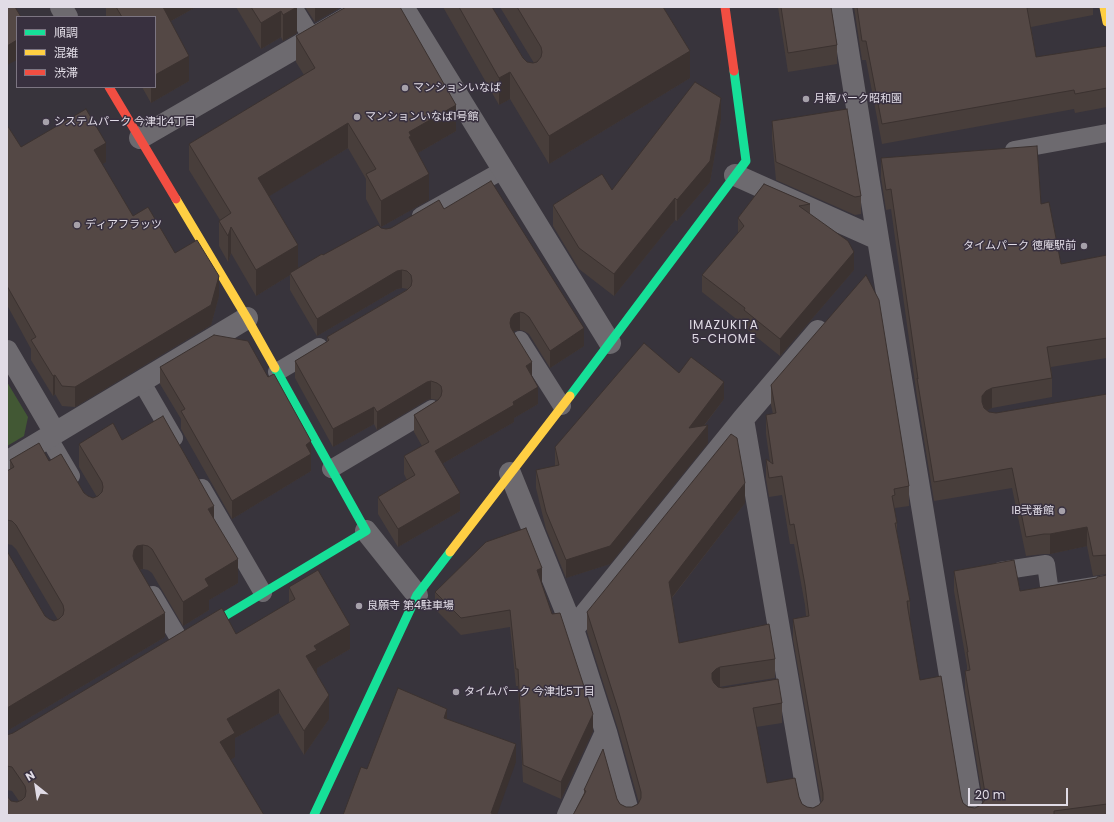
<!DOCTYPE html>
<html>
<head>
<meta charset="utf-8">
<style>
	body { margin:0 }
	#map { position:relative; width:1114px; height:822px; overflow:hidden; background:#38343c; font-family:Poppins,"Noto Sans JP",sans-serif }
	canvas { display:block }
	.frame { position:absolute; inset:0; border:8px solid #e1dce6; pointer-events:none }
	.legend { position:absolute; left:16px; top:16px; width:140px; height:72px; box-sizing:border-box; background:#38303f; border:1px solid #7c7582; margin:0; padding:5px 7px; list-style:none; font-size:12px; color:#e1dce6 }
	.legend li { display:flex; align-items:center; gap:8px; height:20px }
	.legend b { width:20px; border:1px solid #7c7582 }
	.north { position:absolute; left:16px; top:766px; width:40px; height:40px; -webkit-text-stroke:3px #38303f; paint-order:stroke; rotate:330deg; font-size:11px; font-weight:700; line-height:16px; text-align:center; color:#e1dce6 }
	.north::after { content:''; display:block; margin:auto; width:14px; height:18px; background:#e1dce6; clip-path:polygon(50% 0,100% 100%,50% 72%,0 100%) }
	.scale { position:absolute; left:968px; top:788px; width:100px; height:18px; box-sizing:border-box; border:2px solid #e1dce6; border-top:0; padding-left:5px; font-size:12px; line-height:14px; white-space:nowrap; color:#e1dce6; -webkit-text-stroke:3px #38303f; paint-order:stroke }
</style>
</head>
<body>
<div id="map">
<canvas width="1114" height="822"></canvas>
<div class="frame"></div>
<ul class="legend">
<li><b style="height:5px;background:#16e098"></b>順調</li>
<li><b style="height:5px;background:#ffcf43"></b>混雑</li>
<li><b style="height:5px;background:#f24e42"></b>渋滞</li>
</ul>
<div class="north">N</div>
<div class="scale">20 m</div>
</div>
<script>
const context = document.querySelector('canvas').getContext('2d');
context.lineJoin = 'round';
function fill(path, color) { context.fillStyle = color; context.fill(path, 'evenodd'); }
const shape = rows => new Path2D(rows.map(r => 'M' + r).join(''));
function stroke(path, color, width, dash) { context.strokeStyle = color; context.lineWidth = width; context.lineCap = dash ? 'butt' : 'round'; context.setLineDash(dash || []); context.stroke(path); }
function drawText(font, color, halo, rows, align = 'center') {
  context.font = font + ' Poppins,"Noto Sans JP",sans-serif'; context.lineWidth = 3; context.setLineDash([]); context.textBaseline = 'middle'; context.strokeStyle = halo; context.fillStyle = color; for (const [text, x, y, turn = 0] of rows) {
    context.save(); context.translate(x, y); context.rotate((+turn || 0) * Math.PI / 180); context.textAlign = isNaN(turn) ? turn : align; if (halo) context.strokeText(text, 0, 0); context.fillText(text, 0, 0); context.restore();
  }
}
fill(shape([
	[7,382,28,417,24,436,7,446]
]), '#425834');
stroke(shape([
	[293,7,312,38],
	[1014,150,1107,133],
	[421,216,503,170],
	[520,340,562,406],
	[277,372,319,347],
	[141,381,174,438],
	[48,437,71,476],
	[331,469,432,409],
	[202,488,263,593],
	[1000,571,1046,564,1050,593,1107,584],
	[153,595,181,642]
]), '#6d6a6f', 18);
stroke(shape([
	[61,7,67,17],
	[403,7,610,343],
	[841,7,878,239],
	[140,138,366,7],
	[735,175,878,239,973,815],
	[7,351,55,433],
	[743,419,811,815],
	[7,462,247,318],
	[510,473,573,629],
	[366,531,417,595],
	[606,732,629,815],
	[568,815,606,732,573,629,743,419,818,331]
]), '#6d6a6f', 22);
stroke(shape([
	[570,396,746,161,734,71],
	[200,631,366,531,275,368],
	[314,815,417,595,450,552]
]), '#16e098', 9);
stroke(shape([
	[1104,7,1107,22],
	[176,199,247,318,275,368],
	[450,552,570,396]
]), '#ffcf43', 9);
stroke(shape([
	[725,7,734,71],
	[109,87,176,199]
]), '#f24e42', 9);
fill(shape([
	[106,7,196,7,171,21,189,81,151,103,142,87,155,87,155,17,107,17,106,16],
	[236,7,296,7,297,33,283,41,281,37,261,49],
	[305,7,341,7,315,22],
	[443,7,492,7,523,58,527,62,533,63,534,63,500,7,663,7,690,78,549,164,510,99,499,105],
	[778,7,831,7,837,45,837,64,788,72],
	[854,7,1093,7,1093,15,1031,27,1036,57,1107,46,1107,107,1075,113,1074,109,882,144,866,60,862,60],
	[296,36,456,131,418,153,429,200,381,227,366,199,366,179,348,148,269,196,298,268,381,228,386,229,391,228,444,209,584,346,550,368,529,334,524,331,520,330,514,331,514,332,532,377,538,404,514,418,514,422,442,464,460,511,398,547,378,514,378,497,407,480,404,474,404,456,422,446,414,432,414,415,438,400,431,399,427,400,377,430,374,424,333,447,295,378,295,361,327,342,327,337,408,289,402,288,397,289,317,336,290,290,290,275,256,296,231,253,228,262,219,246,219,221,220,220,189,170,189,144,304,75,296,62],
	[721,119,710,182,677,221,675,220,614,296,579,269,553,226,553,205,612,190],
	[772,121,861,196,861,214,855,215,776,180,772,139],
	[7,125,21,147,106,162,102,164,133,216,175,253,219,296,211,325,75,407,62,406,55,394,53,396,31,360,31,349,7,305],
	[881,158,1041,204,1061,264,1107,255,1107,358,1051,367,1052,378,1052,397,992,408,987,410,989,412,996,413,1107,394,1107,574,1093,576,1087,546,1050,554,1044,554,1026,556,1012,488,934,501,917,397,891,209,886,210,881,178],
	[764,184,810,204,810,214,854,270,780,356,744,327,744,325,702,292,702,275,738,234,738,218],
	[160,367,311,459,311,471,232,519,181,429,181,419,160,384],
	[679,373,724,399,704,426,708,443,610,564,566,578,546,529,536,488,536,470,555,466,555,447],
	[771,385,909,486,909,506,895,508,895,513,897,523,897,533,910,601,910,621,920,680,961,797,963,803,968,807,975,808,981,805,983,801,965,691,965,671,967,670,967,666,954,591,954,571,1020,591,1097,578,1107,575,1107,815,573,815,584,793,584,790,617,799,620,804,626,807,632,807,638,804,639,803,618,729,587,632,587,612,745,503,672,598,679,643,775,659,775,678,719,687,782,703,782,723,756,727,767,783,799,797,802,804,807,807,813,808,819,805,821,801,793,639,793,619,806,616,805,605,794,544,790,544,782,495,769,497,766,479,766,459,770,462,766,434,766,415,773,414,771,405],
	[122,440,214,520,238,583,209,600,209,610,183,626,152,573,148,570,143,569,139,570,165,637,7,731,7,551,45,616,49,619,54,621,58,620,16,549,12,545,7,544,7,471,10,469,10,460,49,461,88,496,93,498,97,497,79,467,79,444],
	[542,584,593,731,561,799,523,782,518,686,516,686,510,627,461,635,435,609,435,592],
	[289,587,350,649,317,668,316,674,329,719,304,755,279,713,235,738,235,757,231,759,7,815,11,801,17,802,19,801,12,791,7,790,7,735,13,733,236,634,289,603]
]), '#483e3b');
fill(shape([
	[160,7,196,7,160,27],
	[297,7,297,33,283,41,283,15],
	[315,7,341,7,315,22],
	[281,11,281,37,261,49,261,23],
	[17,40,17,60,7,65,7,46],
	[690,51,690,78,549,164,549,136],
	[189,56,189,81,151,103,151,87,155,87,155,75],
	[510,72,510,99,499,105,499,78],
	[721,98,721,119,710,182,677,221,677,200],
	[456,105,456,131,411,157,409,163,409,132],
	[348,123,348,148,258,203,258,178],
	[106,143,106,162,94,169,94,150],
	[429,174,429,200,381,227,381,201],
	[675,198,675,220,614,296,614,274],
	[231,227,231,253,228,262,228,236],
	[298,245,298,271,290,273,290,275,256,296,256,270],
	[854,252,854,270,780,356,780,339],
	[402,270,402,288,397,289,317,336,317,319,397,271],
	[219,276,219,296,211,325,75,407,75,387],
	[520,312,520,330,514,331,511,336,510,323,511,318,514,314],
	[584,328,584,346,550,368,550,351],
	[532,362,532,379,526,366],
	[55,375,55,394,53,396,53,376],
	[431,381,431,399,427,400,377,430,377,412,427,382],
	[724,382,724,399,689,445,689,428],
	[538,387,538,404,514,418,514,422,435,468,435,451,513,402],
	[992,388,992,408,986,411,982,402,982,396,986,391],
	[374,407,374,424,333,447,333,429],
	[708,425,708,443,610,564,566,578,566,560],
	[311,441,311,471,232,519,232,501,306,445],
	[745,483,745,503,669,601,669,582],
	[460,493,460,511,398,547,398,529],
	[214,506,214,530,208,509],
	[1087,527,1087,546,1050,554,1050,534],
	[143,545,143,569,137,570,133,556,134,550,137,546],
	[238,559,238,583,209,600,209,610,183,626,183,602,205,579],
	[542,568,542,585,537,570],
	[165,613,165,637,7,731,7,708],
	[350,625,350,649,317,668,317,674,306,680,306,656,314,646],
	[720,667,720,687,716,689,712,679,712,673,716,669],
	[279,689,279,713,235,738,235,757,220,766,220,742,227,719],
	[329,695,329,719,304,755,304,731],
	[447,709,447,726,444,718],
	[593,714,593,731,561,799,561,782],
	[516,744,516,762,497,815,491,813]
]), '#3b3230');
const building = shape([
	[7,7,15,7,21,17,17,17,17,40,7,46,7,7],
	[116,7,163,7,189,56,155,75,155,17,122,17,116,7],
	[251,7,297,7,283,15,281,11,261,23,251,7],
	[346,7,400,7,456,105,409,132,411,136,409,137,429,174,381,201,366,174,376,169,348,123,258,178,298,245,256,270,231,227,228,236,219,221,231,213,189,144,315,68,296,36,346,7],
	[459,7,492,7,523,58,527,62,533,63,537,62,541,57,542,52,541,47,517,7,663,7,690,51,549,136,510,72,499,78,459,7],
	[781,7,831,7,837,45,788,53,781,7],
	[857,7,1035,7,1027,8,1036,57,1107,46,1107,88,1075,94,1074,90,882,124,866,41,862,41,857,7],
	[695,82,721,98,710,161,677,200,675,198,614,274,579,248,553,205,602,174,612,190,695,82],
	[86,109,106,143,94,150,133,216,148,207,175,253,197,240,219,276,211,305,75,387,62,386,55,375,53,376,31,340,36,337,7,286,7,125,21,147,86,109],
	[847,109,861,196,855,197,776,162,772,121,847,109],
	[1037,146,1041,204,1049,202,1061,264,1107,255,1107,338,1047,347,1052,378,992,388,986,391,982,396,982,402,984,408,989,412,996,413,1107,394,1107,555,1093,556,1087,527,1050,534,1044,534,1026,537,1012,468,934,482,917,378,918,379,891,189,886,190,881,158,1037,146],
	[491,181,584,328,550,351,529,317,524,313,520,312,514,314,511,318,510,323,511,328,532,362,526,366,538,387,513,402,514,405,435,451,460,493,398,529,378,497,415,475,404,456,429,442,414,415,438,400,441,396,442,391,441,386,437,383,431,381,427,382,377,412,374,407,333,429,295,361,328,341,329,340,327,337,407,290,411,286,412,281,411,275,407,271,402,270,397,271,317,319,290,273,322,254,323,255,378,225,381,228,386,229,391,228,439,200,444,209,491,181],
	[764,184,810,204,799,206,848,241,854,252,780,339,744,310,745,308,702,275,744,226,738,218,764,184],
	[866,275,879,300,909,486,894,489,895,495,892,496,897,523,895,523,910,601,907,601,908,609,920,680,941,676,961,797,963,803,968,807,975,808,981,805,985,800,985,793,965,671,970,670,967,652,968,652,954,571,1014,560,1020,591,1097,578,1097,577,1107,575,1107,804,1054,811,1054,815,573,815,586,791,584,790,603,749,617,799,620,804,626,807,632,807,638,804,641,798,641,792,618,709,587,612,731,434,737,438,745,483,669,582,679,643,769,624,775,659,720,667,716,669,712,673,712,679,714,683,718,687,723,688,778,679,782,703,753,708,767,783,795,778,799,797,802,804,807,807,813,808,819,805,823,800,823,793,793,619,809,616,805,585,794,524,790,525,782,476,769,478,766,459,773,464,766,415,776,413,771,385,866,275],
	[214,335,248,341,268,377,274,374,311,441,306,445,311,454,232,501,181,411,185,409,160,367,214,335],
	[644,343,679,373,691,357,724,382,689,428,708,425,610,546,566,560,546,512,536,470,559,465,555,447,644,343],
	[163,416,214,506,208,509,238,559,205,579,209,586,183,602,152,549,148,546,143,545,137,546,134,550,133,556,134,560,165,613,7,708,7,551,45,616,49,619,54,621,59,619,63,615,64,610,63,605,16,525,12,521,7,520,7,471,14,467,10,460,39,443,49,461,61,454,84,493,88,496,93,498,98,496,102,492,103,487,102,482,79,444,113,423,122,440,163,416],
	[526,528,542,568,537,570,552,614,560,613,561,616,593,714,561,782,523,765,518,669,516,669,510,610,461,618,435,592,486,542,526,528],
	[318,570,350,625,314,646,317,650,306,656,329,695,304,731,279,689,227,719,235,733,220,742,264,815,7,815,7,796,11,801,17,802,22,800,25,797,26,791,25,786,12,767,7,766,7,735,13,733,222,608,236,634,295,599,289,587,318,570],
	[398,688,447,709,444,718,516,744,491,813,496,815,343,815,361,767,367,769,398,688]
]);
fill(building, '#544845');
stroke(building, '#3b3230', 1);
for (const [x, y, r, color] of [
	[405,88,4,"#a6a1aa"],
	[806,99,4,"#a6a1aa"],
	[357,117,4,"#a6a1aa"],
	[46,122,4,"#a6a1aa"],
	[77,225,4,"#a6a1aa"],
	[1084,246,4,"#a6a1aa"],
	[1062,511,4,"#a6a1aa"],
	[359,606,4,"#a6a1aa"],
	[456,692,4,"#a6a1aa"]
]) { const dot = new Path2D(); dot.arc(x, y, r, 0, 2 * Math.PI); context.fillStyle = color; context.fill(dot); stroke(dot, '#38303f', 1.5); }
drawText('11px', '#e1dce6', '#38303f', [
	["マンションいなば",413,88],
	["月極パーク昭和園",814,99],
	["マンションいなば1号館",365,117],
	["システムパーク 今津北4丁目",54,122],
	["ディアフラッツ",85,225],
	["タイムパーク 徳庵駅前",1076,246,"right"],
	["IB弐番館",1054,511,"right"],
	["良願寺 第4駐車場",367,606],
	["タイムパーク 今津北5丁目",464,692]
], 'left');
context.letterSpacing = '1px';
drawText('12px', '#e1dce6', '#38303f', [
	["IMAZUKITA",724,326],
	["5-CHOME",724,340]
]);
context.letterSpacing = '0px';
</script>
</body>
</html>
